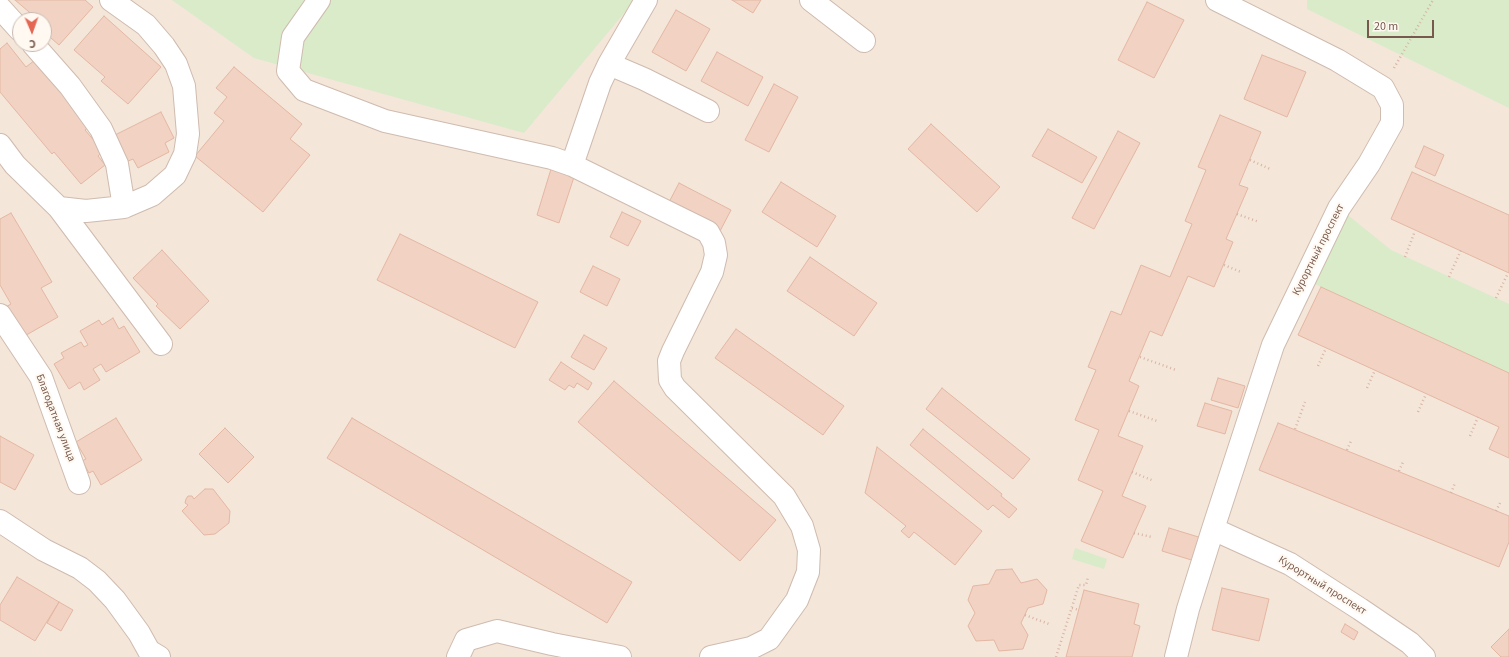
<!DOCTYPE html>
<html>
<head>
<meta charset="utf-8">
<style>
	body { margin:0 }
	#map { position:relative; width:1509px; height:657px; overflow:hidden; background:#fcf4eb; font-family:"Source Sans 3",sans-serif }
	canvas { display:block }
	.north { position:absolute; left:12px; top:12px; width:40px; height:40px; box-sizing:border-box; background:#fff9f2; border:1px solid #c9b9b0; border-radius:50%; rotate:178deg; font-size:11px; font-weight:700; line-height:16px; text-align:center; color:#78594d }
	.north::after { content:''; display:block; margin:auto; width:14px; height:18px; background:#e46753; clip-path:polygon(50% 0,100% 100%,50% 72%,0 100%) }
	.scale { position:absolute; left:1367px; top:20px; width:67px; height:18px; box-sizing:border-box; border:2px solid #78594d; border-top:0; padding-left:5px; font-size:12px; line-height:14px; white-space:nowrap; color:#78594d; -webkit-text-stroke:3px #fff9f2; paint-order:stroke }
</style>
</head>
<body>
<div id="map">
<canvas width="1509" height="657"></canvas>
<div class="north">С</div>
<div class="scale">20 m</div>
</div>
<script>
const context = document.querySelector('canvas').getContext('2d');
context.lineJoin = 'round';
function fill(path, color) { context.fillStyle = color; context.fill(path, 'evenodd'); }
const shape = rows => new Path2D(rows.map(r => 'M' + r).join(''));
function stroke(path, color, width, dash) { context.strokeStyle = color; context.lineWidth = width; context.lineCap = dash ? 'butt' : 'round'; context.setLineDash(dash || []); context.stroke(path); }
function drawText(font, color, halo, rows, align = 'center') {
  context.font = font + ' "Source Sans 3",sans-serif'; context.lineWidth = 4; context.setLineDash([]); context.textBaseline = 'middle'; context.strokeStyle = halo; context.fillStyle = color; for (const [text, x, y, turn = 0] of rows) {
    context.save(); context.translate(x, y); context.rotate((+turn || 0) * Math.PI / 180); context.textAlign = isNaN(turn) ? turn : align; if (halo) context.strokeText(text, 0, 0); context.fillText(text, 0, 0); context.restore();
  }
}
fill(shape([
	[0,0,1509,0,1509,657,0,657],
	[20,20,44,20,44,44,20,44]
]), '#f4e6d9');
fill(shape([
	[172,0,635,0,524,133,254,58],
	[1307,0,1509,0,1509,108,1307,9],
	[1339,208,1391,250,1509,304,1509,373,1304,279],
	[1075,548,1107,559,1104,569,1072,559]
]), '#d9ebc9');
const building = shape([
	[15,0,85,0,93,7,59,45,44,32,44,20,32,20,35,17,15,0],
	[732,0,761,0,753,13,732,0],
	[1147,2,1184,20,1154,78,1118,60,1147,2],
	[676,10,710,29,686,71,652,52,676,10],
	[104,16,161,67,128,104,101,81,105,77,74,50,104,16],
	[7,43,26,67,35,60,90,126,85,130,103,151,98,156,105,165,81,184,54,152,52,154,0,92,0,49,7,43],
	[717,52,763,77,748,106,701,81,717,52],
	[1262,55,1306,72,1287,117,1244,99,1262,55],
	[234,67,302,124,290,139,310,155,263,212,195,156,224,121,214,113,227,97,216,88,234,67],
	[774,84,798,97,769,152,745,140,774,84],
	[161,112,174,138,165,143,169,152,138,168,133,159,126,162,113,136,161,112],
	[1220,115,1261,132,1239,185,1248,188,1226,239,1233,242,1214,287,1188,276,1162,336,1150,331,1129,381,1139,386,1118,436,1143,446,1122,496,1146,506,1123,558,1081,541,1103,491,1078,480,1099,430,1075,420,1096,370,1088,367,1111,311,1121,315,1141,265,1170,277,1192,224,1185,221,1206,170,1198,167,1220,115],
	[931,124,1000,187,977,212,908,149,931,124],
	[1048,129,1097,157,1082,183,1032,156,1048,129],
	[1118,131,1140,143,1094,229,1072,218,1118,131],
	[1424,146,1444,155,1435,176,1415,167,1424,146],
	[551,169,574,177,559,223,537,215,551,169],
	[1412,172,1509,215,1509,273,1391,219,1412,172],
	[781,182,836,216,817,247,762,212,781,182],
	[679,183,731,210,719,233,667,206,679,183],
	[622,212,641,221,628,246,610,237,622,212],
	[11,213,52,282,41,288,58,317,21,338,4,308,11,304,0,285,0,219,11,213],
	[400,234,538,302,515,348,377,280,400,234],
	[162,250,209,301,180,329,156,306,158,304,133,278,162,250],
	[810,257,877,303,854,336,787,291,810,257],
	[593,266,620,279,607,306,580,292,593,266],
	[1321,287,1509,373,1509,458,1489,449,1499,427,1298,335,1321,287],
	[113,318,119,329,124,326,140,352,106,372,101,364,93,369,100,380,84,390,80,382,69,389,54,364,64,358,61,353,81,342,84,347,88,345,80,331,99,320,102,325,113,318],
	[736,329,844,406,823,435,715,358,736,329],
	[584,335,607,348,594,370,571,357,584,335],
	[561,362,592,383,588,390,577,383,574,388,569,385,565,390,549,380,561,362],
	[1218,378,1245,386,1238,408,1211,400,1218,378],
	[614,381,776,520,740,561,578,422,614,381],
	[942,388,1030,459,1013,479,926,409,942,388],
	[1205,403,1232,411,1225,434,1197,426,1205,403],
	[116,418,142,460,101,485,93,471,89,473,82,461,86,459,76,442,116,418],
	[352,418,632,582,607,623,327,458,352,418],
	[1278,423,1509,516,1509,542,1499,567,1259,470,1278,423],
	[225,428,254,457,228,483,199,454,225,428],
	[923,429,1002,494,1001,496,1017,509,1009,518,993,505,988,510,910,445,923,429],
	[0,436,34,455,15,490,0,482,0,436],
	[877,447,982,531,955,565,914,532,909,538,901,531,906,526,865,493,877,447],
	[205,489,213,489,230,511,229,523,215,534,204,535,182,511,188,505,185,503,186,499,188,496,192,496,194,499,205,489],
	[1169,528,1205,539,1198,562,1162,551,1169,528],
	[1012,569,1021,583,1037,579,1047,590,1043,604,1028,608,1021,623,1028,635,1023,649,999,651,994,640,976,641,968,626,975,613,968,600,973,586,989,584,996,570,1012,569],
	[17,577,59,602,35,641,0,620,0,605,17,577],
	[1222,588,1269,599,1259,641,1212,630,1222,588],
	[1084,590,1139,604,1134,624,1140,626,1132,657,1066,657,1084,590],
	[59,602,73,610,61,631,47,623,59,602],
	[1345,624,1358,632,1354,640,1341,632,1345,624],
	[1509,629,1509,657,1501,657,1491,647,1509,629]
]);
fill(building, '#f2d2c3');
stroke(building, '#e4b7a3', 1);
const minor = shape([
	[319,0,293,37,288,71,304,90,385,121,552,158,572,165,708,232,714,243,716,255,712,272,673,351,669,361,670,380,675,388,784,496,802,526,809,550,808,572,797,600,769,639,751,648,711,657],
	[811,0,864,41],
	[0,8,20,30],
	[33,44,70,86,101,129,117,164,124,207],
	[609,64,644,79,708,111],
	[0,145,15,165,59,208,86,211,124,207,152,195,175,175,185,154,188,134,184,86,176,64,164,46,146,25,111,0],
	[572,165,600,83,609,64,646,0],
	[59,208,161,344],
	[0,315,41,377,79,483],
	[0,521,44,550,80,568,97,581,115,600,139,633,149,651,159,657],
	[1213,529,1290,564,1360,609,1410,643,1424,657],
	[458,657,466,640,497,631,552,644,620,657],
	[1176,657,1188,609,1213,529,1273,345,1339,208,1369,164,1392,123,1392,105,1383,88,1337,60,1217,0]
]);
stroke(minor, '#cfbbaf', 24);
stroke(shape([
	[1394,68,1433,0],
	[1250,160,1270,169],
	[1237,214,1259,222],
	[1405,257,1415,231],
	[1224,265,1241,272],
	[1449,277,1461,250],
	[1496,298,1508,273],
	[1140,357,1176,370],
	[1318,366,1326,348],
	[1367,388,1375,370],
	[1129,411,1157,421],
	[1418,412,1426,394],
	[1295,429,1305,402],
	[1470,436,1478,417],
	[1347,450,1351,441],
	[1399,471,1403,462],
	[1132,472,1154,481],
	[1451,493,1455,483],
	[1496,511,1501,501],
	[1134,533,1152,537],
	[1072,608,1079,610],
	[1025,615,1049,624],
	[1056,657,1079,585,1086,585,1088,577]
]), '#d7b4a5', 2.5, [1, 3]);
stroke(minor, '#fff', 22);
drawText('11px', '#78594d', '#fff9f2', [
	["Курортный проспект",1319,250,-63],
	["Благодатная улица",55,418,69],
	["Курортный проспект",1322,586,32]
]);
</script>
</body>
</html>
